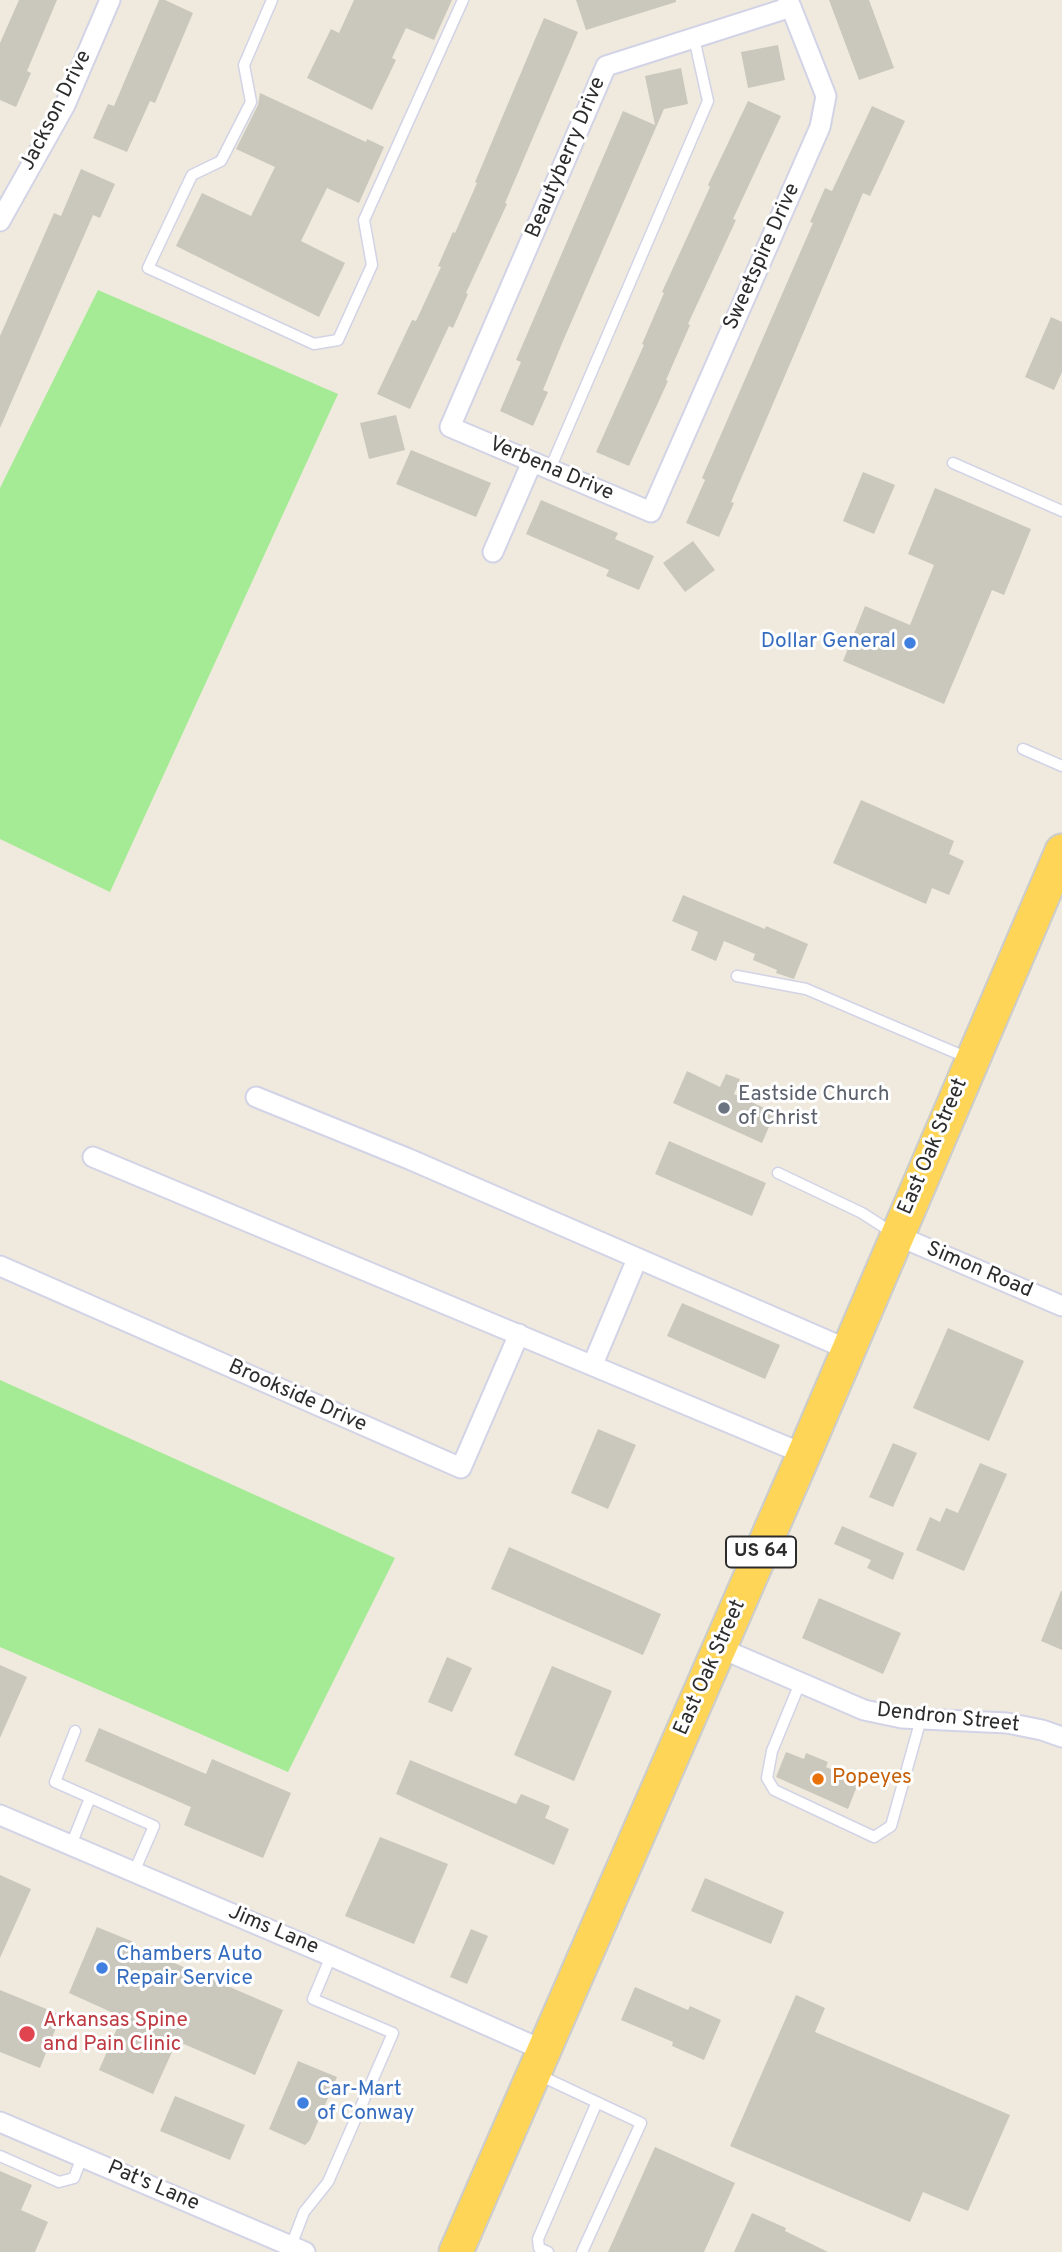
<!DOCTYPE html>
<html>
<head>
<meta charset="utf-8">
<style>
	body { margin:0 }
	canvas { display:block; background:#efeadd }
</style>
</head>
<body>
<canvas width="1062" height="2252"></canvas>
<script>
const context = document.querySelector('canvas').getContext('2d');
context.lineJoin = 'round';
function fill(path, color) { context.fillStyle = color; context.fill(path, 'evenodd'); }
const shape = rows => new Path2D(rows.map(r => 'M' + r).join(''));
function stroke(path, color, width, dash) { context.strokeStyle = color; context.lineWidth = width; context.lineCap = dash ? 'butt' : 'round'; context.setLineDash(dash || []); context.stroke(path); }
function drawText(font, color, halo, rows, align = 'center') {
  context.font = font + ' Overpass,sans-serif'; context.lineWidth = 6; context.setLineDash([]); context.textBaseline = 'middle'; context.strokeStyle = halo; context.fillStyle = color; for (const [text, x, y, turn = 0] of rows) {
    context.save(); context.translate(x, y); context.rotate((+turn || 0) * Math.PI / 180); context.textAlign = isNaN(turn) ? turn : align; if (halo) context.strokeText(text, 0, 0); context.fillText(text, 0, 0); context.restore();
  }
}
fill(shape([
	[98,290,338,394,110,892,0,839,0,488],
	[0,1380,395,1558,288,1772,0,1647]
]), '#a5ea95');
fill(shape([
	[19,0,57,0,27,71,31,73,16,107,0,100,0,43],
	[159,0,165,0,193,13,155,103,150,101,127,152,93,138,108,104,114,106],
	[354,0,452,0,434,40,406,28,392,58,396,60,372,110,307,78,331,29,339,33],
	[576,0,676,0,676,2,586,30],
	[829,0,869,0,894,68,859,80],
	[544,18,578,32,505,203,507,204,466,293,468,294,453,328,449,326,410,409,377,394,412,320,416,321,441,267,438,266,453,232,455,233,477,183,475,182],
	[778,45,785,80,748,88,741,52],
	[681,68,688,104,664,109,563,341,543,390,548,392,533,426,500,411,521,362,516,360,623,111,655,125,645,76],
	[260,93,366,142,367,139,384,147,359,203,327,188,301,241,345,263,319,317,176,246,202,193,251,216,275,167,236,149,258,105],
	[748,101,781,116,733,219,736,220,688,324,690,325,666,380,668,381,629,466,596,452,644,345,642,344,664,293,662,292,710,187,708,185],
	[872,106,905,121,870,196,863,193,731,502,734,503,719,537,686,523,705,480,702,478,813,223,810,222,825,188,832,191],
	[81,169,115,184,100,218,93,215,0,428,0,336,54,213,61,216],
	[1051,317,1062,322,1062,372,1054,390,1025,377],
	[396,415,405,450,369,459,360,423],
	[411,450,491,483,476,517,396,484],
	[863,472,895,485,874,534,843,521],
	[935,488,1031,529,1004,595,992,590,944,704,843,661,865,606,910,625,934,565,908,554],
	[541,500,618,533,615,539,654,556,639,590,606,576,609,570,526,534],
	[693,541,715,570,685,592,663,563],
	[861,800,954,841,949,854,964,861,949,895,932,888,926,904,833,863],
	[683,895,765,929,766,926,808,944,794,979,776,973,777,970,753,960,755,954,724,941,716,961,691,950,698,932,672,921],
	[687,1071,720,1087,726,1074,740,1079,734,1094,775,1113,762,1143,673,1103],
	[669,1141,766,1183,752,1216,655,1174],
	[682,1303,780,1345,765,1379,667,1336],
	[948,1328,1024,1361,989,1441,913,1408],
	[598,1429,636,1445,608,1509,571,1493],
	[893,1443,917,1453,893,1507,869,1497],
	[980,1463,1007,1474,964,1571,916,1550,930,1517,940,1522,946,1508,958,1513],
	[842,1526,904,1553,893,1580,867,1568,871,1560,834,1544],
	[509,1547,661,1614,643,1655,491,1589],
	[1061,1591,1062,1591,1062,1650,1041,1641],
	[819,1598,901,1633,883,1674,802,1638],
	[447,1657,472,1668,452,1712,428,1702],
	[0,1665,27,1677,0,1738],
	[552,1666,612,1691,574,1781,514,1755],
	[99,1728,206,1774,212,1759,291,1793,263,1858,184,1825,191,1807,85,1761],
	[786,1752,804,1759,806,1753,828,1762,826,1767,859,1781,848,1809,776,1777],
	[410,1760,516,1804,521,1794,550,1806,545,1818,569,1829,554,1865,396,1794],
	[380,1837,448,1864,414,1944,345,1916],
	[0,1875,31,1889,0,1958],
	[705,1878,784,1912,771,1944,691,1911],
	[97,1927,136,1943,135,1946,283,2010,255,2075,177,2041,153,2094,99,2070,122,2017,69,1993],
	[471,1929,488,1936,467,1984,450,1977],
	[635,1987,688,2010,690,2006,721,2020,704,2060,672,2046,673,2042,621,2020],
	[0,1990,61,2015,40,2068,0,2052],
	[796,1995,825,2008,815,2032,1010,2115,968,2211,923,2192,910,2222,730,2146],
	[298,2061,337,2077,310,2140,305,2145,269,2129],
	[175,2096,245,2125,230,2160,160,2131],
	[655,2147,735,2183,704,2252,608,2252],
	[0,2171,32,2185,21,2210,48,2222,35,2252,0,2252],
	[752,2213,786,2228,785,2231,828,2252,734,2252]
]), '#cac7bd');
const service = shape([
	[272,0,244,65,251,102,221,161,192,175,148,268,314,344,338,340,372,265,364,220,463,0],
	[953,463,1062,511],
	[550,469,708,101,694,38],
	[1023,749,1062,766],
	[737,976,806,989,968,1058],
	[778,1173,862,1213,893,1233],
	[800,1683,772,1751,767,1778,774,1790,874,1837,891,1826,921,1719],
	[75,1731,55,1782,154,1826,134,1872],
	[71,1845,90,1798],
	[539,2075,641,2123,582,2252],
	[0,2156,59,2182,74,2178,82,2157],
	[291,2246,304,2212,328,2182,393,2033,313,1999,331,1956],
	[548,2252,539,2248,538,2239,597,2102]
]);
const minor = shape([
	[788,0,791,7,826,96,820,127,651,512,450,427,606,66,791,7],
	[0,221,65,105,110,0],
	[493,552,532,462],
	[256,1097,409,1159,849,1350],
	[93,1157,804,1454],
	[896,1235,1062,1306],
	[0,1266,461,1468,519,1334],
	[593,1364,637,1259],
	[720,1648,864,1710,902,1718,1007,1723,1042,1730,1062,1737],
	[0,1815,331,1956,545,2051],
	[0,2122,305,2252]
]);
const trunk = shape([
	[456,2252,804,1454,1062,851]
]);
stroke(service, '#d2d3e6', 13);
stroke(minor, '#d2d3e6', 23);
stroke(trunk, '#ccc', 37);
stroke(service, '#fff', 10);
stroke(minor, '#fff', 19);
stroke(trunk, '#fed556', 33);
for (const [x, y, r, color] of [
	[910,643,7,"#3f7fe0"],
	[724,1108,7,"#6b7280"],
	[818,1779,7,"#e8710a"],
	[102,1968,7,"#3f7fe0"],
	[27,2034,9,"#e0444e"],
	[303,2103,7,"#3f7fe0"]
]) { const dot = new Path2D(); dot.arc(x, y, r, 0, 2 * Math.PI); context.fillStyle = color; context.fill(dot); stroke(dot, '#fff', 2.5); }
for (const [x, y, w] of [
	[761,1552,70]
]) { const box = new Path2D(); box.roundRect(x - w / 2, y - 15.5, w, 31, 5); context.fillStyle = '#fff'; context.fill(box); stroke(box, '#2c2c2c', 2); }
drawText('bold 19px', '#2c2c2c', null, [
	["US 64",761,1552]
]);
drawText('21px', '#2c2c2c', '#fff', [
	["Jackson Drive",57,111,-63],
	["Beautyberry Drive",567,158,-67],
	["Sweetspire Drive",763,257,-66],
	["Verbena Drive",551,470,23],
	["East Oak Street",934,1147,-67],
	["Simon Road",979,1271,23],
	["Brookside Drive",297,1397,24],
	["East Oak Street",711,1668,-66],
	["Dendron Street",948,1719,6],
	["Jims Lane",273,1931,23],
	["Pat's Lane",153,2187,23]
]);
drawText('21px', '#366cbe', '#fff', [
	["Dollar General",896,643,"right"],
	["Chambers Auto",116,1956],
	["Repair Service",116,1980],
	["Car-Mart",317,2091],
	["of Conway",317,2115]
], 'left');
drawText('21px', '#5b616d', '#fff', [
	["Eastside Church",738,1096],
	["of Christ",738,1120]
], 'left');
drawText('21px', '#c56008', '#fff', [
	["Popeyes",832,1779]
], 'left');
drawText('21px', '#be3a42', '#fff', [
	["Arkansas Spine",43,2022],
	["and Pain Clinic",43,2046]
], 'left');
</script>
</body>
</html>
